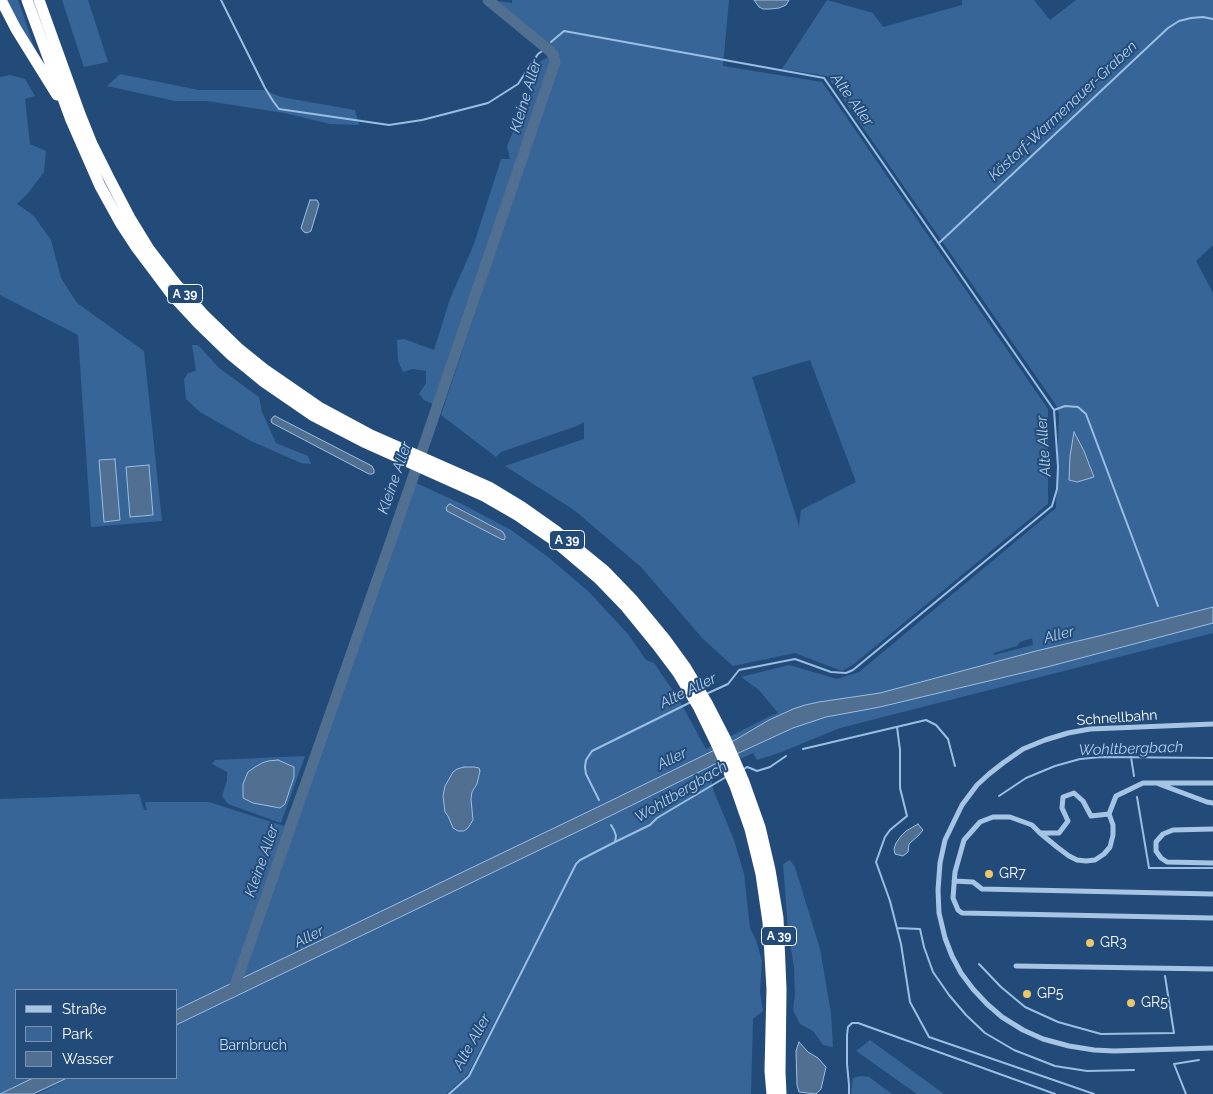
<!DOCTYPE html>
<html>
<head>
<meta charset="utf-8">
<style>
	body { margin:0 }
	#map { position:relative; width:1213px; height:1094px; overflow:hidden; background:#234b7a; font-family:Raleway,sans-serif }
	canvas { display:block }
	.legend { position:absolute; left:15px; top:989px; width:162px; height:90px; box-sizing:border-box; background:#234b7a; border:1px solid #7b93af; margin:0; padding:6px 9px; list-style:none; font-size:15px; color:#fff }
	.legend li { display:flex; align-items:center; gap:10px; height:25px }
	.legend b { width:25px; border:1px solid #7b93af }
</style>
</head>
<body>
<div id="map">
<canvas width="1213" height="1094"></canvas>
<ul class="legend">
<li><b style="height:6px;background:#a6c4e4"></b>Straße</li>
<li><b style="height:14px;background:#376597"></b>Park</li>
<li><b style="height:14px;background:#516f91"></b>Wasser</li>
</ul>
</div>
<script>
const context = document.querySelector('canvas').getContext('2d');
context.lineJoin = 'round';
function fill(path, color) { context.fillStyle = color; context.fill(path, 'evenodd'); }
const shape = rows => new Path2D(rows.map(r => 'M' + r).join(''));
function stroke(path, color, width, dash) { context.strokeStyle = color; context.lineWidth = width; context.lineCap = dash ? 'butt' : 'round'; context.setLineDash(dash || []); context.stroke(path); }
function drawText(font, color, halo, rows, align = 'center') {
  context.font = font + ' Raleway,sans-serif'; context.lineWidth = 4; context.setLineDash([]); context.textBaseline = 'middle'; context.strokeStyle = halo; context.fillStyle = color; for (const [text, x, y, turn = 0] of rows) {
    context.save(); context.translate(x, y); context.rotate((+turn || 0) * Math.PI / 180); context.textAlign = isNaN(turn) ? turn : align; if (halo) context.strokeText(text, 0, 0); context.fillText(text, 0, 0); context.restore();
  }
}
fill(shape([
	[5,0,18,0,38,58],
	[62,0,88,0,108,62,84,67],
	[512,0,729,0,723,66,822,82,1048,409,1048,504,854,664,842,671,795,653,733,666,703,639,641,567,574,510,505,466,584,439,584,422,577,426,501,452,496,457,441,415,560,56,546,49,498,1,512,3],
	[810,360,856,482,801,510,799,526,752,377],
	[827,0,873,13,883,27,962,5,962,0,1034,0,1050,20,1076,0,1213,0,1213,245,1196,261,1213,293,1213,633,840,728,779,753,757,760,753,753,712,772,712,783,714,792,734,840,744,874,750,928,756,940,762,961,760,992,763,1011,753,1019,751,1094,449,1094,469,1076,576,864,580,860,589,854,581,858,576,862,469,1072,466,1076,446,1094,38,1094,64,1081,35,1094,0,1094,0,799,139,794,144,810,147,810,145,802,209,802,284,826,319,733,401,502,408,505,416,483,462,504,511,530,548,557,588,591,628,634,646,660,654,663,678,698,706,749,768,717,778,713,759,690,741,677,789,665,837,679,859,672,1056,508,1059,414,1056,405,827,76,782,69],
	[454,505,503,532,500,539,448,511,446,508],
	[1032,638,1033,645,994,655,993,653,1017,646,1020,642],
	[16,990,176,990,176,1078,16,1078],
	[553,54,444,380,435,405,424,400,419,394,426,383,426,371,412,369,403,372,398,361,397,340,404,339,434,350,450,299,474,244,501,159,510,159,507,146,536,78,538,63],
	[120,74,199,90,264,90,281,97,355,110,359,125,330,124,284,113,207,101,175,101,107,86],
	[10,75,25,79,35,96,25,99,30,144,46,151,44,172,29,192,17,204,33,215,51,240,61,278,77,303,144,351,162,521,91,527,78,335,0,295,0,77],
	[115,459,120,520,105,522,99,460],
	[192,345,198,345,219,368,259,397,262,412,276,443,308,456,311,464,301,463,251,441,200,412,186,399,184,379,188,373,196,371],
	[305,756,281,823,228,804,222,796,227,781,227,772,212,764,215,760],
	[294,777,285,804,280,808,273,806],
	[790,860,795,867,820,949,831,1013,833,1047,823,1045,813,1031,800,1024,793,1010,795,994,794,968,788,929,783,864],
	[870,1040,944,1094,917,1094,856,1051],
	[860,1076,869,1077,892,1094,851,1094,853,1078]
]), '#376597');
const water = shape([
	[754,0,789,0,786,5,779,8,770,9,763,9,759,7,754,0],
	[310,200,317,200,319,204,311,231,307,233,304,232,301,228,310,200],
	[275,416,372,466,374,470,374,473,372,474,369,474,272,423,271,420,273,417,275,416],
	[1074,432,1084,451,1094,477,1077,482,1069,480,1070,456,1074,432],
	[115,459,120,520,104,522,99,460,115,459],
	[149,465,153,515,130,517,126,467,149,465],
	[450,504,503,532,505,536,505,538,504,540,501,539,447,511,446,508,448,505,450,504],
	[1213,607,1213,623,1047,667,880,707,826,717,793,728,717,763,610,816,176,1025,176,1010,602,805,735,740,769,720,793,709,805,705,819,702,880,693,1036,651,1103,635,1213,607],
	[278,760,294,767,294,777,285,804,280,808,253,803,243,798,243,784,248,772,255,767,262,763,268,761,278,760],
	[464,767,474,767,479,768,480,771,477,784,472,792,471,799,473,820,468,828,464,831,458,831,453,828,448,816,445,812,443,796,445,786,453,772,457,769,464,767],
	[918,824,923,830,919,835,909,844,908,852,903,856,895,854,894,849,896,843,901,836,906,831,918,824],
	[799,1042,808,1052,818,1058,826,1067,821,1089,816,1094,799,1092,797,1085,796,1051,799,1042],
	[33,1078,67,1078,33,1094,0,1094,33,1078]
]);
fill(water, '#516f91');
stroke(water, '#9abfe5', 1);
stroke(shape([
	[221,0,265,88,273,101,279,109,389,125,422,120,488,103,518,84,538,54,546,48],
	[551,42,564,31,824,78,1054,410,1058,467,1057,489,1052,506,853,670,846,673,831,672,795,659,739,670,728,684,706,694],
	[939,243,1168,28,1179,21,1191,18,1203,17,1213,19],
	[1054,410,1065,406,1078,407,1086,414,1158,606],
	[897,727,900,750,900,788,907,816,890,830,885,837,876,862,890,901,901,944,910,1002,929,1037,1094,1094],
	[803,749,926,720,936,725,948,739,955,766],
	[1131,757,1134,776],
	[744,769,747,767,750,768,757,771,770,767,786,756],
	[999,796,1026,778,1055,766,1080,759,1102,757,1213,758],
	[1137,797,1149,868,1213,868],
	[599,800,586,774,585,767,586,760,592,751,691,702],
	[615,842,650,825,657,818,726,777],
	[897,928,920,929,924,947,933,972,949,995,966,1015,985,1033,1014,1050,1055,1066,1087,1071,1134,1070],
	[979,964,1001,987,1025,1007,1058,1022,1101,1034,1174,1033,1165,976],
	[449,1094,469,1076,576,864,580,860,615,842,616,836,614,830,611,825],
	[849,1094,849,1085,847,1064,847,1035,848,1027,852,1023,858,1023,1055,1094],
	[1186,1094,1174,1064,1199,1060]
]), '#9abfe5', 2);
stroke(shape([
	[233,991,409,489,555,62,554,56,550,51,488,0]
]), '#516f91', 11);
stroke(shape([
	[1213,724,1090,729,1068,733,1045,740,1023,749,1003,763,989,774,977,785,962,805,945,840,940,863,938,890,939,913,945,938,952,956,961,973,973,989,987,1004,1002,1017,1023,1030,1043,1039,1069,1046,1094,1050,1114,1051,1213,1048],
	[1213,783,1143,783,1116,796,1109,814,1091,816,1083,801,1074,793,1063,797,1062,808,1068,821,1059,833,1040,833,1032,825,1010,817,993,817,980,822,964,840,955,872,953,898,958,910,962,913,1213,918],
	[1159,784,1207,802,1213,803],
	[1213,829,1173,830,1163,834,1156,842,1156,851,1161,858,1167,862,1213,863],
	[1040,833,1057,847,1069,856,1077,860,1086,861,1095,860,1104,854,1110,847,1113,835,1113,825,1109,814],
	[954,881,973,882,982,889,1213,894],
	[1016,966,1213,969]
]), '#a6c4e4', 5);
stroke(shape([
	[1,0,16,29,57,95],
	[27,0,71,120,100,186,121,224,136,247,172,295,198,323,231,355,264,382,312,415,366,443,484,496,517,515,552,539,598,578,626,607,657,645,678,673,699,708,716,743,735,786,750,829,761,874,768,922,772,989,770,1071,772,1094],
	[39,0,80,114,92,144,110,180,130,218,149,249,176,284,204,315,238,348,264,369,319,407,371,435,489,487,522,507,556,531,605,571,632,599,665,639,686,668,707,703,725,738,744,782,760,827,770,870,778,918,781,989,780,1072,781,1094]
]), '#fff', 11);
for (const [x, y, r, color] of [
	[989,874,5,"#efc569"],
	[1090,943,5,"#efc569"],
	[1027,994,5,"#efc569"],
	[1131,1003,5,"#efc569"]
]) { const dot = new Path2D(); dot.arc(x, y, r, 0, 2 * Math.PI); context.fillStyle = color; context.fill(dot); stroke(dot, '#234b7a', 2); }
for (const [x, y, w] of [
	[185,294,35],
	[567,540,35],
	[779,936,35]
]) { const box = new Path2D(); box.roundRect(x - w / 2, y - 9.5, w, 19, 4); context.fillStyle = '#234b7a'; context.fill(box); stroke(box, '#fff', 1); }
drawText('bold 12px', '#fff', null, [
	["A 39",185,294],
	["A 39",567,540],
	["A 39",779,936]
]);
drawText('14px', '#fff', '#234b7a', [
	["Schnellbahn",1117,718,-4]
]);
drawText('14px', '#fff', '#234b7a', [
	["GR7",999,874],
	["GR3",1100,943],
	["GP5",1037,994],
	["GR5",1141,1003]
], 'left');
drawText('14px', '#c8ddf4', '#234b7a', [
	["Barnbruch",253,1046]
]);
drawText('italic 15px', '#b1ceec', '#234b7a', [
	["Kleine Aller",526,96,-73],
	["Alte Aller",852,100,54],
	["Kästorf-Warmenauer-Graben",1063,111,-43],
	["Alte Aller",1044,446,-94],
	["Kleine Aller",395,478,-71],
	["Aller",1059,635,-14],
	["Alte Aller",688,691,-26],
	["Wohltbergbach",1131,749,-2],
	["Aller",672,759,-26],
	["Wohltbergbach",681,792,-31],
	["Kleine Aller",262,861,-71],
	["Aller",309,937,-26],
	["Alte Aller",472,1042,-61]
]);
</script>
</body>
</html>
